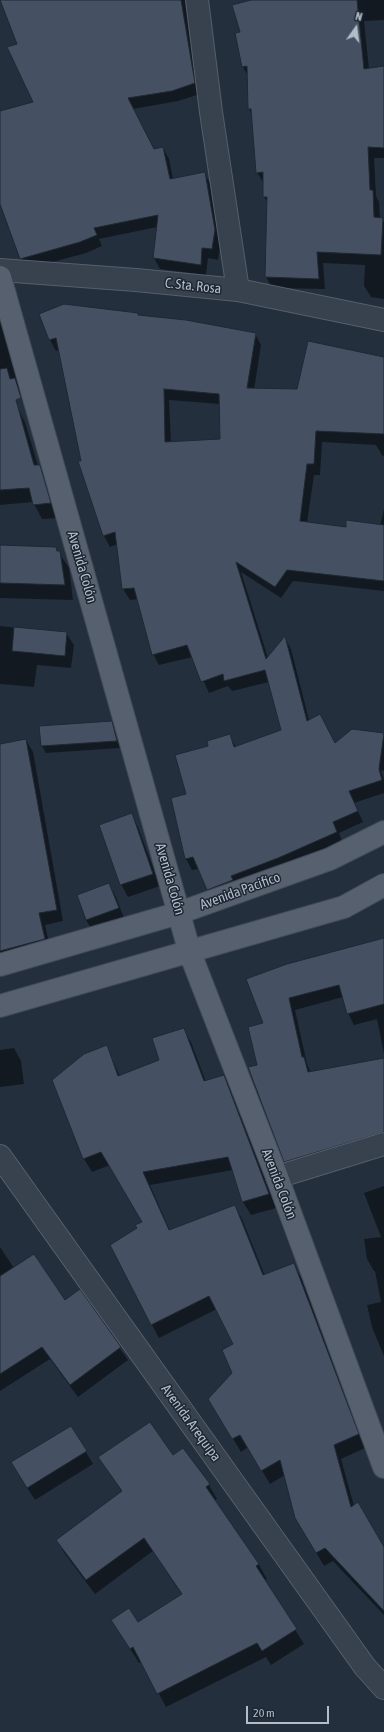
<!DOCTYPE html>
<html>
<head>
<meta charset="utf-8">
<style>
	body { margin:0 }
	#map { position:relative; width:384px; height:1732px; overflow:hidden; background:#242f3e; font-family:"Asap Condensed",sans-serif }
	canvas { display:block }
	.north { position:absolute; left:336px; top:8px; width:40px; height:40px; -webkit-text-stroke:3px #1d2633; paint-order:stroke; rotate:14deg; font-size:11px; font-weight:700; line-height:16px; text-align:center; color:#b4bcc9 }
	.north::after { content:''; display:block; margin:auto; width:14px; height:18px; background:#b4bcc9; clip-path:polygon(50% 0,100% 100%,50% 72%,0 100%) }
	.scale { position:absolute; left:246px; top:1706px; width:83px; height:18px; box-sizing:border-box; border:2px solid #b4bcc9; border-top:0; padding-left:5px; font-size:12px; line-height:14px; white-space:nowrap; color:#b4bcc9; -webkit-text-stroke:3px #1d2633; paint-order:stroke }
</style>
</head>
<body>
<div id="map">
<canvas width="384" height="1732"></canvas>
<div class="north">N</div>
<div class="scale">20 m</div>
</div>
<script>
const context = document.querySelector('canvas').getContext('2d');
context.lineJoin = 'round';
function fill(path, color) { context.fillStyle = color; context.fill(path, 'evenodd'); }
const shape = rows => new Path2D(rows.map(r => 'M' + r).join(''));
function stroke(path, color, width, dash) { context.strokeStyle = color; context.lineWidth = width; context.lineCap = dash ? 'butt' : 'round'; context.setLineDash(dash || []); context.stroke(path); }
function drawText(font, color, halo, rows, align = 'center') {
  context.font = font + ' "Asap Condensed",sans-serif'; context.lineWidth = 3; context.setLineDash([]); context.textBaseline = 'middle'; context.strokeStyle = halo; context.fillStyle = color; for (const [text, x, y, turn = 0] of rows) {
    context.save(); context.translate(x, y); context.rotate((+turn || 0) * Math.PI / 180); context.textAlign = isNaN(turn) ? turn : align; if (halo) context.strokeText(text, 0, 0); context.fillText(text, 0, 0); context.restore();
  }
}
fill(shape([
	[1,0,186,0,191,20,188,20,200,94,178,101,133,109,155,150,163,148,169,159,173,179,204,173,210,183,221,241,218,260,208,258,206,275,160,269,154,258,157,227,99,239,102,246,86,253,27,269,20,258,0,201,0,112,34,103,18,45],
	[255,0,384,0,384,20,364,21,369,69,384,67,384,158,374,158,376,196,379,202,380,218,384,222,384,299,371,297,364,286,365,265,323,263,325,289,272,288,266,277,268,203,264,197,264,184,257,172,253,116,249,109,248,76,243,67,241,33],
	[0,313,17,370,20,392,0,395],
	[40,314,138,314,139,317,255,334,261,345,254,390,298,390,384,358,384,456,382,455,376,445,322,442,320,475,314,475,307,523,347,528,380,526,384,509,384,591,293,581,281,598,241,572,268,658,285,638,291,649,309,720,320,715,336,744,352,730,384,734,384,771,381,770,384,780,384,793,354,803,363,822,339,833,343,844,215,900,199,869,192,870,186,859,172,799,188,795,210,746,229,735,236,747,282,730,269,682,232,691,228,686,209,693,193,657,159,665,153,654,138,599,130,600,123,589,118,544,110,547,104,536,82,462,59,350,56,351,50,340],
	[169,400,220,404,221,440,171,443],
	[17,407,25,422,38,466,39,466,48,480,58,518,42,519,33,502,0,505,0,412],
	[0,546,56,548,69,568,73,600,0,598],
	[0,626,66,633,74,645,71,668,37,665,34,687,0,684],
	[111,722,120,748,46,753,42,746,40,727],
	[26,740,33,752,63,921,45,925,51,951,0,962,0,745],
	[131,814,138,827,160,886,128,897,121,884],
	[109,884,116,897,125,921,94,933,86,920,78,896],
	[384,939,384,1054,377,1019,354,1025,348,1013,343,997,295,1010,307,1064,311,1073,384,1059,384,1145,292,1173,285,1161,258,1065,264,1024,247,980],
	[183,1029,191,1042,206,1082,224,1076,231,1089,276,1208,251,1215,243,1202,233,1170,150,1185,170,1231,235,1206,242,1219,265,1276,293,1264,301,1277,365,1448,341,1459,354,1506,384,1549,384,1615,333,1561,324,1566,296,1518,285,1475,270,1484,248,1447,241,1452,217,1412,233,1373,234,1345,217,1309,159,1338,152,1325,138,1229,143,1222,110,1165,92,1172,84,1159,54,1081,106,1047,120,1076,160,1060],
	[14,1048,21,1061,24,1084,0,1087,0,1050],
	[384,1186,384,1356,372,1327,367,1305,381,1302,375,1271,374,1271,367,1259,364,1239,381,1237,364,1193],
	[0,1247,14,1268,65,1301,80,1291,128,1360,78,1397,50,1359,0,1391],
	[71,1427,93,1464,35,1500,19,1475],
	[99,1457,173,1457,209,1485,217,1499,214,1501,259,1565,267,1579,264,1580,304,1644,271,1665,266,1657,166,1707,142,1661,139,1663,112,1620,138,1624,182,1595,153,1551,95,1594,65,1554,57,1540,122,1492]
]), '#0007');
const building = shape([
	[0,0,181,0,195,83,172,91,128,98,154,149,163,147,170,179,205,172,215,230,212,249,202,248,201,265,153,258,158,215,94,228,97,235,80,242,20,259,0,204,0,111,33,102,7,47,17,44,0,0],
	[251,0,357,0,364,69,384,66,384,148,368,147,370,190,373,190,374,217,383,218,381,255,317,252,319,279,265,277,267,197,263,197,263,172,256,173,251,109,248,109,247,66,242,67,235,33,240,32,232,5,251,0],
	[64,304,138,313,138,315,186,320,256,333,247,388,297,389,308,341,384,357,384,434,316,431,314,464,307,464,300,521,346,527,346,520,384,525,384,581,287,570,275,587,236,562,266,659,285,636,307,721,320,714,335,743,352,729,384,733,379,769,382,780,349,791,358,811,333,822,337,832,278,858,231,876,233,880,207,890,193,857,185,859,171,798,186,794,175,755,208,746,207,741,230,734,234,747,281,730,265,670,224,681,223,674,201,682,187,645,152,655,134,588,122,589,115,532,103,536,78,461,81,461,56,338,49,340,39,314,64,304],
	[164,389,219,394,220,439,165,442,164,389],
	[7,368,10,379,15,378,21,398,16,400,34,465,40,465,51,503,33,505,29,488,0,490,0,369,7,368],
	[0,545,56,547,57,551,60,551,65,585,0,583,0,545],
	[14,627,67,632,65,656,12,651,14,627],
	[112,721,117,741,41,746,39,726,112,721],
	[26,739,57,910,39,913,45,939,0,951,0,744,26,739],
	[132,813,153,874,120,885,99,825,132,813],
	[109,883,119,908,86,920,77,895,109,883],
	[384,938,384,1004,347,1014,339,985,289,998,302,1057,304,1057,308,1072,384,1058,384,1132,284,1162,248,1067,257,1065,248,1027,263,1023,246,979,287,964,384,938],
	[184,1028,204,1081,224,1075,269,1194,242,1202,228,1157,143,1172,169,1230,235,1205,263,1275,294,1263,359,1434,334,1445,351,1507,358,1502,384,1547,384,1611,325,1548,316,1553,295,1518,280,1460,261,1471,240,1435,232,1439,208,1399,232,1373,222,1350,233,1344,209,1296,151,1325,110,1245,137,1228,135,1225,142,1222,101,1152,83,1159,52,1080,84,1054,107,1045,118,1076,159,1060,152,1038,184,1028],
	[34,1254,65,1300,80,1289,121,1347,70,1385,42,1347,0,1374,0,1276,34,1254],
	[150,1422,173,1455,183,1448,210,1484,206,1487,259,1564,256,1566,297,1629,262,1651,257,1643,157,1694,133,1647,130,1649,111,1620,129,1608,138,1622,182,1594,144,1538,86,1580,56,1540,122,1491,98,1457,150,1422],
	[71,1426,87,1451,27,1488,11,1462,71,1426]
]);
fill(building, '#455162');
stroke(building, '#1f2835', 1);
const minor = shape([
	[197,0,211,112,238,290],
	[0,270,136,280,238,290,384,320],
	[0,1156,365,1667,384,1688],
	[277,1177,384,1144]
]);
const major = shape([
	[0,277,190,953,277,1177,384,1467],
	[0,965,179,913,330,859,384,832],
	[0,1006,344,907,384,885]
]);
stroke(minor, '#565f6c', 24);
stroke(major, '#414a57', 24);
stroke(minor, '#38414e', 22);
stroke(major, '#56606e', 22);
drawText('14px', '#b4bcc9', '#1d2633', [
	["C. Sta. Rosa",193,286,6],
	["Avenida Colón",82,567,74],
	["Avenida Colón",170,879,74],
	["Avenida Pacifico",240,891,-20],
	["Avenida Colón",279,1184,69],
	["Avenida Arequipa",191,1423,54]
]);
</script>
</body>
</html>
